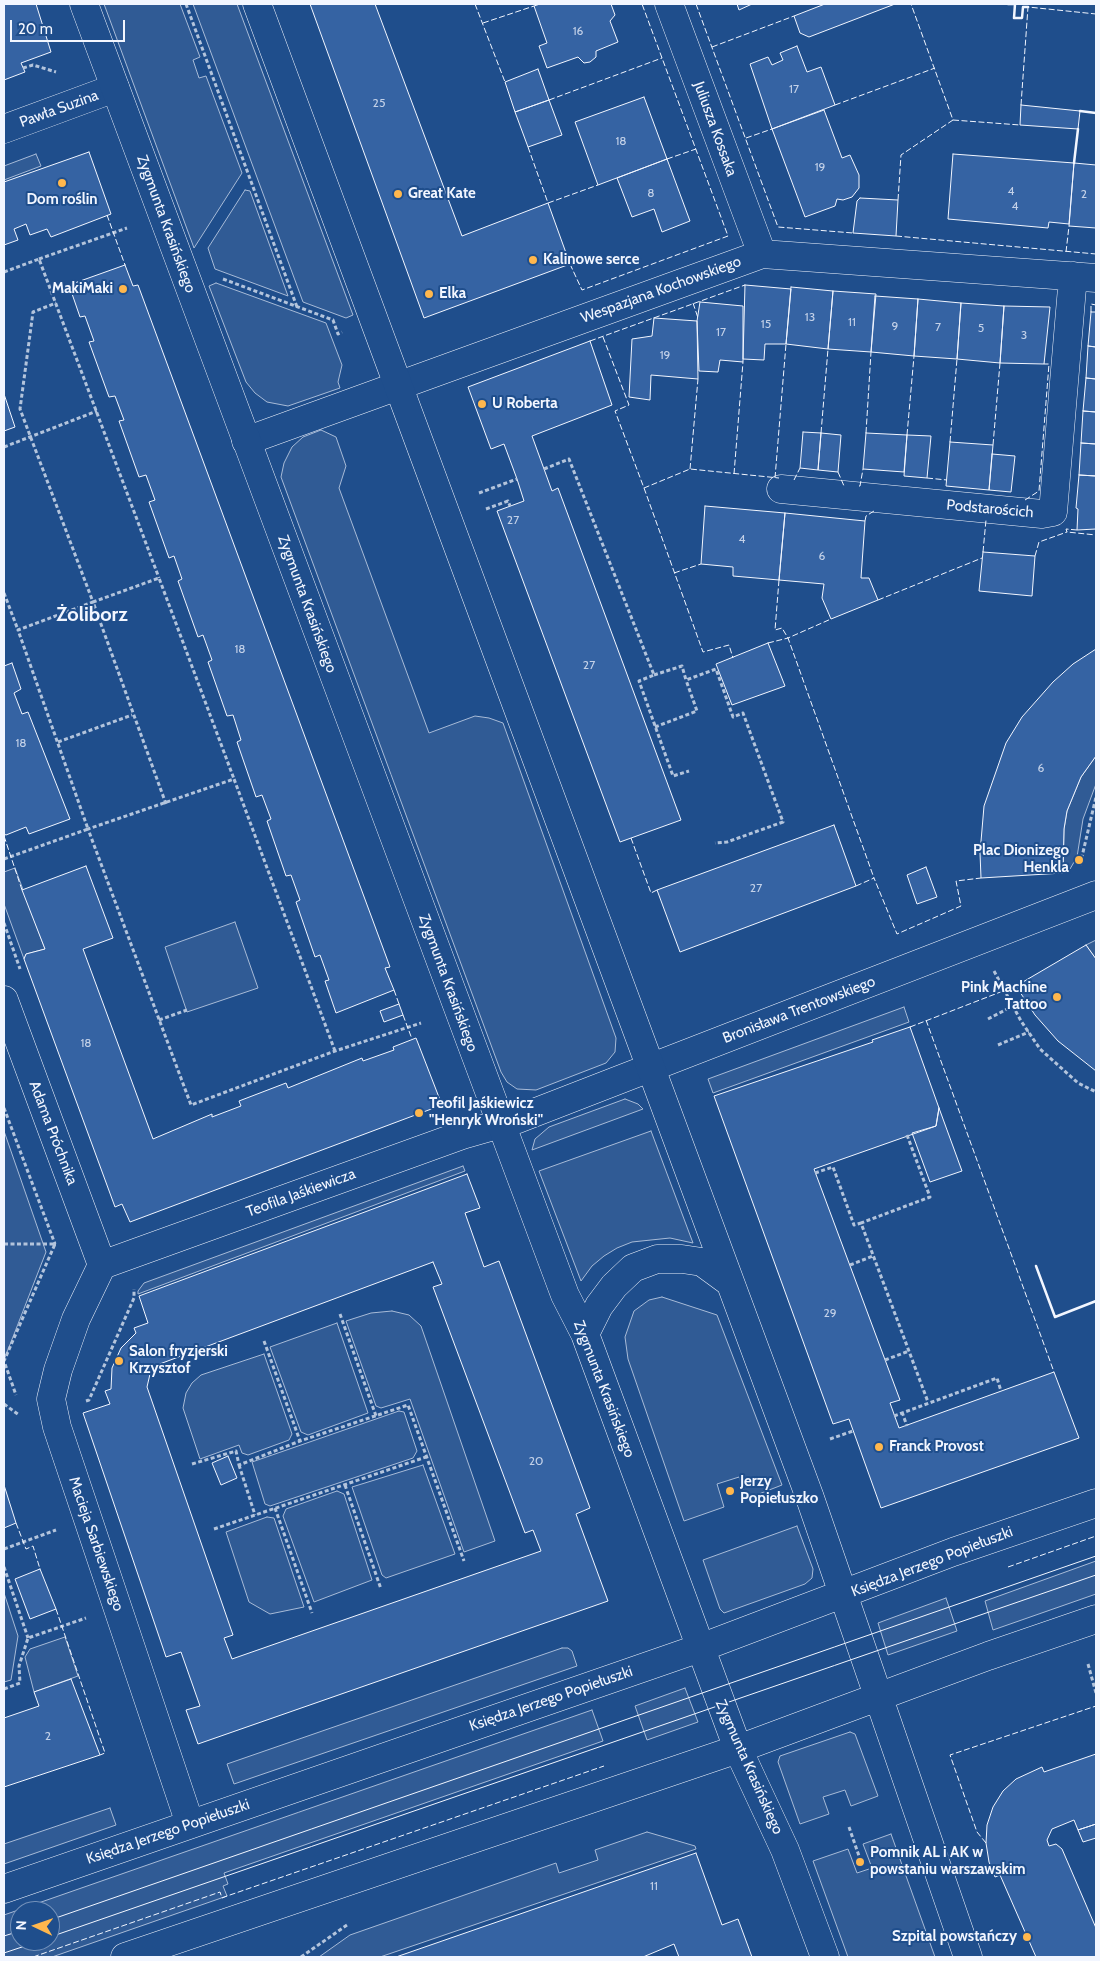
<!DOCTYPE html>
<html>
<head>
<meta charset="utf-8">
<style>
	body { margin:0 }
	#map { position:relative; width:1100px; height:1961px; overflow:hidden; background:#1f4e8c; font-family:Cabin,sans-serif }
	canvas { display:block }
	.frame { position:absolute; inset:0; border:5px solid #f2f6ff; pointer-events:none }
	.north { position:absolute; left:10px; top:1901px; width:50px; height:50px; box-sizing:border-box; background:#1f4e8c; border:1px solid #7391ba; border-radius:50%; rotate:273deg; font-size:14px; font-weight:700; line-height:20px; text-align:center; color:#f2f6ff }
	.north::after { content:''; display:block; margin:auto; width:18px; height:22px; background:#ffb74d; clip-path:polygon(50% 0,100% 100%,50% 72%,0 100%) }
	.scale { position:absolute; left:10px; top:20px; width:115px; height:22px; box-sizing:border-box; border:2px solid #f2f6ff; border-top:0; padding-left:6px; font-size:15px; line-height:18px; white-space:nowrap; color:#f2f6ff; -webkit-text-stroke:4px #1f4e8c; paint-order:stroke }
</style>
</head>
<body>
<div id="map">
<canvas width="1100" height="1961"></canvas>
<div class="frame"></div>
<div class="north">N</div>
<div class="scale">20 m</div>
</div>
<script>
const context = document.querySelector('canvas').getContext('2d');
context.lineJoin = 'round';
function fill(path, color) { context.fillStyle = color; context.fill(path, 'evenodd'); }
const shape = rows => new Path2D(rows.map(r => 'M' + r).join(''));
function stroke(path, color, width, dash) { context.strokeStyle = color; context.lineWidth = width; context.lineCap = dash ? 'butt' : 'round'; context.setLineDash(dash || []); context.stroke(path); }
function drawText(font, color, halo, rows, align = 'center') {
  context.font = font + ' Cabin,sans-serif'; context.lineWidth = 4; context.setLineDash([]); context.textBaseline = 'middle'; context.strokeStyle = halo; context.fillStyle = color; for (const [text, x, y, turn = 0] of rows) {
    context.save(); context.translate(x, y); context.rotate((+turn || 0) * Math.PI / 180); context.textAlign = isNaN(turn) ? turn : align; if (halo) context.strokeText(text, 0, 0); context.fillText(text, 0, 0); context.restore();
  }
}
const green = shape([
	[104,4,180,4,200,57,193,60,199,78,206,76,242,173,194,248,104,4],
	[193,4,237,4,353,315,346,318,303,302,193,4],
	[36,154,41,166,4,180,4,166,36,154],
	[245,190,250,191,288,296,215,269,208,248,245,190],
	[216,283,326,323,342,365,338,382,340,388,288,406,267,402,255,393,246,382,209,286,216,283],
	[321,430,336,437,346,466,339,488,429,733,475,716,489,718,503,723,616,1038,615,1052,606,1063,536,1090,517,1089,507,1082,501,1072,281,477,284,463,292,447,303,437,321,430],
	[1096,756,1096,784,1083,819,1077,857,1070,869,1063,873,1064,829,1067,811,1081,777,1096,756],
	[15,868,45,949,26,954,24,959,4,904,4,872,15,868],
	[235,922,258,988,187,1012,165,947,235,922],
	[1096,940,1096,959,1086,945,1096,940],
	[904,1007,909,1022,713,1093,708,1079,904,1007],
	[625,1099,638,1104,643,1109,532,1150,535,1139,549,1127,625,1099],
	[4,1131,46,1252,4,1360,4,1131],
	[651,1131,693,1243,670,1238,632,1242,617,1248,604,1256,592,1266,581,1281,539,1171,651,1131],
	[463,1166,465,1171,138,1294,138,1291,144,1283,463,1166],
	[662,1297,717,1315,782,1485,746,1499,739,1477,717,1484,724,1507,684,1521,628,1359,625,1337,634,1311,649,1300,662,1297],
	[392,1311,409,1315,421,1326,495,1541,464,1552,410,1399,381,1408,376,1406,346,1321,371,1313,392,1311],
	[337,1323,368,1413,308,1435,301,1432,270,1347,337,1323],
	[264,1354,292,1434,289,1440,248,1455,242,1453,239,1445,200,1459,183,1408,186,1393,192,1383,201,1375,264,1354],
	[399,1411,404,1412,417,1451,413,1458,270,1506,265,1504,252,1462,399,1411],
	[423,1465,455,1554,386,1578,382,1575,352,1487,423,1465],
	[337,1491,344,1494,372,1580,314,1602,283,1516,286,1509,337,1491],
	[267,1517,274,1518,304,1607,270,1614,249,1602,226,1532,267,1517],
	[797,1526,813,1569,812,1578,805,1584,724,1613,720,1609,703,1560,797,1526],
	[1096,1561,1096,1594,993,1630,985,1601,1096,1561],
	[4,1593,18,1636,11,1680,4,1682,4,1593],
	[946,1598,957,1631,888,1655,878,1623,946,1598],
	[65,1637,78,1676,34,1692,25,1657,30,1649,65,1637],
	[562,1648,568,1648,572,1651,577,1666,234,1784,227,1764,562,1648],
	[685,1688,698,1722,647,1740,635,1706,685,1688],
	[592,1710,603,1741,224,1873,228,1884,223,1886,227,1896,52,1957,4,1957,4,1915,592,1710],
	[20,1911,50,1911,50,1941,20,1941,20,1911],
	[850,1732,855,1734,878,1796,851,1806,845,1790,823,1797,829,1814,800,1824,778,1762,780,1756,850,1732],
	[110,1808,116,1825,4,1864,4,1844,110,1808],
	[647,1832,695,1846,696,1849,380,1957,319,1957,350,1935,556,1863,559,1873,598,1860,595,1850,647,1832],
	[891,1834,935,1957,848,1957,813,1861,848,1849,857,1873,872,1868,863,1844,891,1834]
]);
fill(green, '#305b95');
stroke(green, '#a8bbd7', 1);
const building = shape([
	[4,4,36,4,51,52,21,63,25,72,4,80,4,4],
	[310,4,375,4,462,236,548,203,570,264,424,318,310,4],
	[540,4,611,4,615,15,610,21,618,42,596,51,596,57,590,62,584,63,578,57,547,68,539,46,547,43,534,6,540,4],
	[737,4,752,4,739,10,737,4],
	[825,4,895,4,809,37,800,33,794,16,825,4],
	[797,46,807,72,821,67,835,105,772,129,750,64,768,57,772,65,783,60,780,53,797,46],
	[538,69,549,100,515,112,505,82,538,69],
	[644,97,667,159,598,185,575,122,644,97],
	[549,100,562,135,528,147,515,112,549,100],
	[1021,105,1080,111,1078,129,1020,125,1021,105],
	[824,110,842,158,850,155,859,175,859,188,852,197,843,200,837,199,835,206,805,217,772,129,824,110],
	[89,152,111,214,51,237,47,229,30,235,26,224,14,229,18,240,4,245,4,182,89,152],
	[953,154,1074,163,1069,224,1049,222,1048,228,948,219,953,154],
	[667,159,690,221,662,232,654,209,632,217,617,178,667,159],
	[1074,163,1096,165,1096,228,1069,226,1074,163],
	[860,198,898,200,896,236,853,233,857,201,860,198],
	[125,265,133,286,138,285,390,967,385,968,394,990,336,1013,325,981,329,980,320,955,315,957,296,902,300,900,291,875,286,876,267,821,271,819,262,795,256,797,237,742,241,740,233,715,227,716,208,662,212,660,203,635,198,637,178,581,182,579,174,556,169,558,149,502,155,500,146,475,139,477,119,421,124,420,115,396,109,397,89,342,94,341,85,316,80,317,69,285,125,265],
	[745,285,791,289,786,344,765,344,764,360,743,359,745,285],
	[791,287,833,291,828,349,786,344,791,287],
	[833,291,876,294,871,352,828,349,833,291],
	[875,296,918,299,914,356,871,352,875,296],
	[918,299,961,303,957,359,914,356,918,299],
	[700,302,743,306,743,362,720,360,718,372,699,371,697,321,700,302],
	[961,303,1004,306,1000,363,957,359,961,303],
	[1004,306,1050,307,1044,364,1000,363,1004,306],
	[1091,312,1096,312,1096,347,1088,346,1091,312],
	[654,318,697,321,698,379,651,375,650,400,629,397,632,339,652,336,654,318],
	[590,341,612,405,532,436,552,491,558,488,681,820,620,842,497,511,524,501,517,479,504,444,491,449,468,387,590,341],
	[1088,346,1096,347,1096,379,1086,378,1088,346],
	[1086,378,1096,379,1096,412,1083,411,1086,378],
	[4,394,15,427,4,431,4,394],
	[1083,411,1096,412,1096,444,1081,443,1083,411],
	[803,432,821,433,818,470,800,468,803,432],
	[821,433,841,435,838,472,818,470,821,433],
	[866,433,907,435,904,472,863,469,866,433],
	[907,435,931,436,927,478,904,476,907,435],
	[950,442,993,445,989,490,946,486,950,442],
	[1081,443,1096,444,1096,476,1079,475,1081,443],
	[992,454,1015,456,1011,492,989,490,992,454],
	[1079,475,1096,476,1096,529,1077,530,1078,509,1076,508,1079,475],
	[705,506,785,513,779,580,733,576,733,567,701,564,705,506],
	[785,513,865,521,861,578,869,578,878,600,831,619,822,598,824,584,779,580,785,513],
	[983,552,1035,556,1032,596,979,591,983,552],
	[768,643,785,686,732,705,716,664,768,643],
	[1096,649,1096,756,1081,777,1067,811,1064,829,1063,873,981,878,980,853,984,806,1006,743,1022,717,1053,682,1073,664,1096,649],
	[12,663,21,689,14,693,22,714,28,712,70,819,29,834,26,827,6,835,4,834,4,666,12,663],
	[834,825,856,886,680,952,657,890,834,825],
	[86,866,113,938,83,949,153,1139,212,1114,212,1117,241,1106,239,1101,286,1083,288,1088,362,1058,363,1061,394,1050,393,1047,416,1038,442,1105,130,1222,122,1204,115,1207,24,959,26,954,45,949,22,890,86,866],
	[926,867,937,897,917,904,907,875,926,867],
	[1086,945,1096,959,1096,1071,1058,1041,1035,1015,1016,986,1086,945],
	[399,1004,403,1015,384,1022,380,1011,399,1004],
	[910,1027,939,1108,936,1126,814,1169,900,1400,890,1403,899,1428,1054,1372,1079,1438,881,1508,849,1419,833,1424,714,1096,873,1042,872,1040,910,1027],
	[939,1108,962,1171,930,1182,912,1133,936,1126,939,1108],
	[467,1174,480,1208,465,1213,484,1267,499,1261,590,1508,576,1514,608,1601,198,1744,186,1710,200,1706,181,1652,166,1657,83,1413,110,1404,105,1391,111,1389,112,1368,121,1348,136,1333,134,1328,148,1323,139,1296,467,1174],
	[433,1262,442,1284,433,1287,525,1533,533,1530,541,1551,232,1659,224,1638,233,1635,147,1387,150,1374,157,1365,165,1362,433,1262],
	[228,1456,237,1478,221,1485,212,1463,228,1456],
	[4,1485,16,1523,4,1528,4,1485],
	[40,1569,56,1609,30,1619,15,1579,40,1569],
	[71,1679,100,1755,4,1787,4,1718,39,1706,34,1692,71,1679],
	[1096,1754,1096,1824,1078,1830,1074,1820,1052,1829,1047,1840,1049,1846,1056,1844,1062,1849,1096,1928,1096,1957,1036,1957,1000,1875,995,1877,989,1862,986,1843,987,1825,993,1807,1003,1791,1016,1779,1042,1767,1044,1772,1096,1754],
	[1096,1824,1096,1838,1083,1842,1078,1830,1096,1824],
	[696,1853,722,1925,738,1919,752,1957,679,1957,674,1944,643,1957,396,1957,696,1853]
]);
fill(building, '#3563a3');
stroke(building, '#f2f6ff', 1);
const street = shape([
	[669,4,762,254],
	[4,129,115,88],
	[246,441,762,254,1096,278],
	[781,489,1042,514,1053,512,1073,276],
	[4,1000,102,1265],
	[102,1265,462,1135,518,1119,1096,895],
	[102,1265,76,1319,58,1370,51,1399,57,1427,190,1824]
]);
const secondary = shape([
	[84,4,565,1295,585,1334,738,1749,785,1850,825,1957],
	[257,4,809,1495,968,1957],
	[585,1334,599,1306,614,1286,633,1268,657,1259,682,1259,702,1262,728,1281],
	[4,1889,700,1648,953,1552,1096,1503],
	[125,1957,738,1749,988,1656,1096,1619]
]);
stroke(street, '#f2f6ff', 29);
stroke(secondary, '#f2f6ff', 29);
stroke(shape([
	[186,4,297,307],
	[23,68,33,65,56,72],
	[39,259,127,228],
	[4,272,39,259,159,578],
	[223,279,333,320,338,334,342,332],
	[4,447,97,411],
	[544,469,569,459,654,675,639,681,673,776,689,771],
	[479,493,517,479],
	[486,509,508,501,510,506],
	[4,593,18,630],
	[654,675,682,666,686,680,716,669,733,717,743,713,783,822,727,842,715,843],
	[655,727,697,711,686,680],
	[58,742,132,715],
	[166,804,93,602,159,578,234,779],
	[4,859,88,829,18,630,93,602,20,409,33,312,56,303],
	[1080,865,1096,797],
	[4,923,20,969],
	[994,971,1021,1021,1040,1049,1078,1083,1096,1092],
	[988,1019,1013,1006],
	[159,1020,187,1010],
	[998,1045,1029,1032],
	[335,1051,234,779,88,829,191,1105,335,1051,421,1023],
	[4,1108,55,1244,56,1244],
	[907,1135,930,1197,861,1223,928,1402],
	[815,1173,833,1167,854,1225,861,1223],
	[4,1244,55,1244,4,1361,16,1395],
	[850,1265,873,1256],
	[340,1314,376,1416],
	[264,1341,300,1441],
	[885,1360,909,1351],
	[86,1401,89,1400,134,1298,134,1289],
	[4,1404,19,1415],
	[902,1412,907,1426],
	[894,1416,997,1378,1001,1391],
	[830,1439,853,1431],
	[192,1464,236,1451,239,1465,300,1441,408,1405,464,1561],
	[239,1465,255,1515],
	[345,1485,381,1589],
	[275,1508,312,1613],
	[214,1529,426,1457],
	[4,1549,56,1530],
	[4,1567,28,1638],
	[1088,1664,1096,1693],
	[4,1689,20,1683,19,1666,28,1638,86,1618],
	[849,1827,859,1856],
	[301,1957,347,1925]
]), '#b3c4dc', 3, [4, 2.5]);
stroke(street, '#1f4e8c', 28);
stroke(secondary, '#1f4e8c', 28);
stroke(shape([
	[50,1920,1096,1556],
	[4,1936,20,1931],
	[50,1937,1096,1575],
	[4,1953,40,1941]
]), '#f2f6ff', 1);
stroke(shape([
	[475,4,505,82],
	[696,4,778,227,853,233],
	[483,23,534,6],
	[712,47,794,16],
	[549,100,662,58],
	[835,105,935,68],
	[1021,105,1028,7,1096,14],
	[953,120,1020,125],
	[746,138,772,129],
	[528,147,548,203,598,185],
	[667,159,696,149],
	[898,200,901,155,953,120,911,4],
	[107,215,125,265],
	[896,236,1096,254],
	[1066,252,1069,226],
	[570,264,582,290,728,236,642,4],
	[693,303,698,318],
	[1091,312,1091,304,1096,305],
	[603,337,629,405,615,411,644,488,690,469,779,478],
	[590,341,745,285],
	[821,433,828,349],
	[866,433,871,352],
	[907,435,914,356],
	[950,442,957,359],
	[993,445,1000,363],
	[690,469,698,379],
	[838,472,844,486],
	[734,474,743,362],
	[775,478,786,344],
	[927,478,947,480],
	[794,480,800,468],
	[859,486,860,486,863,469],
	[644,488,703,652,729,645,733,658],
	[1025,500,1039,491,1049,364,1044,364],
	[865,521,866,516,874,511],
	[1077,530,1066,529,1067,532,1096,535],
	[983,552,986,520],
	[1035,556,1039,542,1067,532],
	[674,573,701,564],
	[779,580,775,630,782,628,788,638,874,878],
	[878,600,982,558],
	[768,643,788,638,831,619],
	[4,836,22,890],
	[631,838,651,893,657,890],
	[856,886,874,878,897,934,961,906,956,881,981,878],
	[394,990,399,1004],
	[403,1015,412,1039],
	[926,1020,1054,1372],
	[910,1027,1016,986],
	[16,1523,26,1549,33,1546,40,1569],
	[1008,1567,1096,1536],
	[56,1609,105,1753,100,1755],
	[986,1843,977,1832,950,1755,1096,1706],
	[33,1957,220,1892,222,1898,227,1896,604,1766]
]), '#f2f6ff', 1, [6, 2.5]);
stroke(shape([
	[1008,4,1015,4,1014,18,1022,18,1023,7,1028,7],
	[1080,111,1096,113],
	[1074,163,1078,129],
	[1036,1266,1055,1317,1096,1301]
]), '#f2f6ff', 2.5);
for (const [x, y, r, color] of [
	[62,183,5,"#ffb74d"],
	[398,194,5,"#ffb74d"],
	[533,260,5,"#ffb74d"],
	[123,289,5,"#ffb74d"],
	[429,294,5,"#ffb74d"],
	[482,404,5,"#ffb74d"],
	[1079,860,5,"#ffb74d"],
	[1057,997,5,"#ffb74d"],
	[419,1113,5,"#ffb74d"],
	[119,1361,5,"#ffb74d"],
	[879,1447,5,"#ffb74d"],
	[730,1491,5,"#ffb74d"],
	[860,1862,5,"#ffb74d"],
	[1027,1937,5,"#ffb74d"]
]) { const dot = new Path2D(); dot.arc(x, y, r, 0, 2 * Math.PI); context.fillStyle = color; context.fill(dot); stroke(dot, '#1f4e8c', 2); }
drawText('12px', '#c3d1e8', null, [
	["16",578,31],
	["17",794,89],
	["25",379,103],
	["18",621,141],
	["19",820,167],
	["4",1011,191],
	["8",651,193],
	["2",1084,194],
	["4",1015,206],
	["13",810,317],
	["11",852,322],
	["15",766,324],
	["9",895,326],
	["7",938,327],
	["5",981,328],
	["17",721,332],
	["3",1024,335],
	["19",665,355],
	["27",513,520],
	["4",742,539],
	["6",822,556],
	["18",240,649],
	["27",589,665],
	["18",21,743],
	["6",1041,768],
	["27",756,888],
	["18",86,1043],
	["29",830,1313],
	["20",536,1461],
	["2",48,1736],
	["11",654,1886]
]);
drawText('15px', '#f2f6ff', '#1f4e8c', [
	["Pawła Suzina",59,109,-20],
	["Juliusza Kossaka",715,129,70],
	["Zygmunta Krasińskiego",166,224,70],
	["Wespazjana Kochowskiego",661,290,-20],
	["Podstarościch",990,509,5],
	["Zygmunta Krasińskiego",307,604,70],
	["Zygmunta Krasińskiego",448,983,70],
	["Bronisława Trentowskiego",799,1010,-21],
	["Adama Próchnika",53,1133,69],
	["Teofila Jaśkiewicza",301,1193,-20],
	["Zygmunta Krasińskiego",604,1389,69],
	["Macieja Sarbiewskiego",96,1544,71],
	["Księdza Jerzego Popiełuszki",932,1562,-21],
	["Księdza Jerzego Popiełuszki",551,1699,-19],
	["Zygmunta Krasińskiego",749,1767,66],
	["Księdza Jerzego Popiełuszki",168,1832,-19]
]);
drawText('bold 15px', '#f2f6ff', '#1f4e8c', [
	["Great Kate",408,194],
	["Dom roślin",62,200,"center"],
	["Kalinowe serce",543,260],
	["MakiMaki",113,289,"right"],
	["Elka",439,294],
	["U Roberta",492,404],
	["Plac Dionizego",1069,851,"right"],
	["Henkla",1069,868,"right"],
	["Pink Machine",1047,988,"right"],
	["Tattoo",1047,1005,"right"],
	["Teofil Jaśkiewicz",429,1104],
	["\"Henryk Wroński\"",429,1121],
	["Salon fryzjerski",129,1352],
	["Krzysztof",129,1369],
	["Franck Provost",889,1447],
	["Jerzy",740,1482],
	["Popiełuszko",740,1499],
	["Pomnik AL i AK w",870,1853],
	["powstaniu warszawskim",870,1870],
	["Szpital powstańczy",1017,1937,"right"]
], 'left');
drawText('bold 20px', '#f2f6ff', '#1f4e8c', [
	["Żoliborz",92,615]
]);
</script>
</body>
</html>
